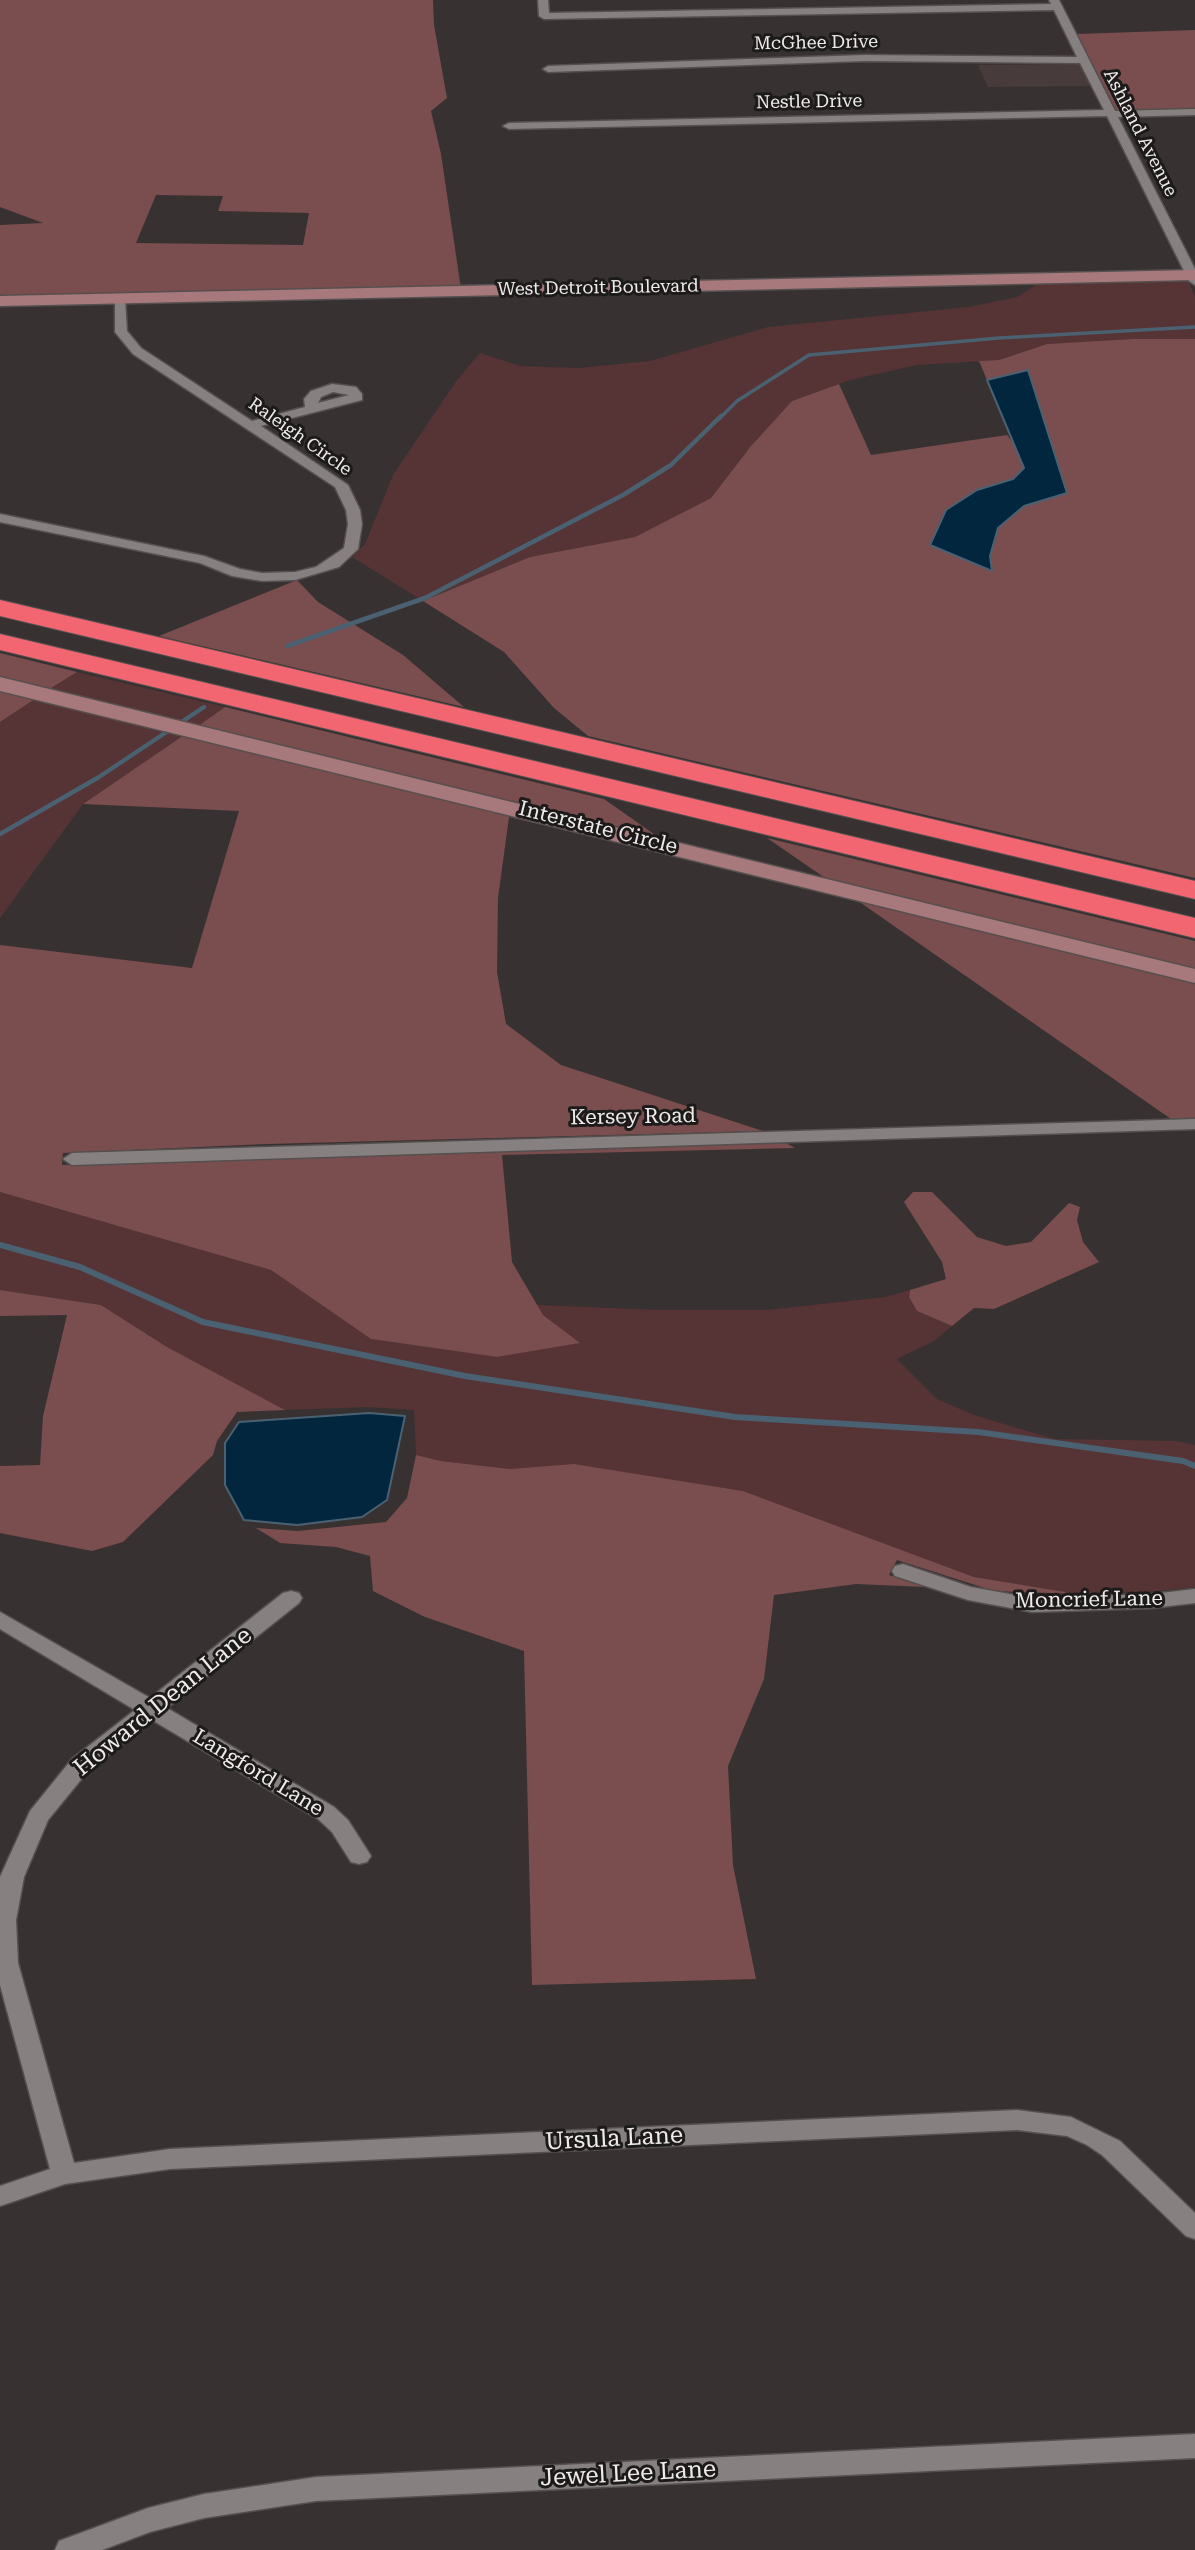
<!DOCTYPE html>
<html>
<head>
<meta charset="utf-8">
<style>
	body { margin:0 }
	canvas { display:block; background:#373131 }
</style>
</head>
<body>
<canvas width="1195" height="2550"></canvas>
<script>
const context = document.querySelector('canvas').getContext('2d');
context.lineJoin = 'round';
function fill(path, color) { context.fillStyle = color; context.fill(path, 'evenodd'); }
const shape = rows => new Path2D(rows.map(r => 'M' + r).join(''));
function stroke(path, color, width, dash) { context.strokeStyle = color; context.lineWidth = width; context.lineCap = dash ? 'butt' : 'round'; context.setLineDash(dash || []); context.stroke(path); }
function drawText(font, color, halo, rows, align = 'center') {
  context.font = font + ' "Roboto Serif",serif'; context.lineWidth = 6; context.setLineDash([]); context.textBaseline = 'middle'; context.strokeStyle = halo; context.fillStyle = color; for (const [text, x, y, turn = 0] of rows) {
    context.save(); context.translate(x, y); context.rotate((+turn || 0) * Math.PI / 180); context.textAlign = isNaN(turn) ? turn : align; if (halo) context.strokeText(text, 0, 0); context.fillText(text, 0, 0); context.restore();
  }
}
fill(shape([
	[1081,64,1091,86,988,87,978,65]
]), '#473b3b');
fill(shape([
	[1187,278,1195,297,1195,339,1047,344,999,360,917,365,850,380,792,401,751,446,711,498,635,537,530,557,423,601,352,557,365,544,393,475,457,380,480,353,520,366,578,368,650,361,768,327,969,307,1017,297,1042,281],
	[77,672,225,707,198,726,48,690],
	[38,697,187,733,83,804,0,918,0,722],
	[0,1192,271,1270,371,1339,497,1357,579,1343,543,1315,537,1305,658,1310,767,1310,885,1297,910,1290,909,1297,917,1311,952,1326,934,1341,897,1359,937,1399,974,1415,1054,1439,1177,1441,1195,1445,1195,1587,1149,1592,1078,1594,974,1577,743,1491,574,1465,510,1469,441,1461,416,1455,414,1410,368,1407,285,1410,167,1347,101,1305,0,1290]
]), '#563334');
fill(shape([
	[0,0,433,0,434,25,447,98,431,111,441,154,461,289,0,299,0,225,43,223,0,207],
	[156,195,223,196,218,211,309,213,303,245,136,243],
	[1195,30,1195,109,1116,111,1077,34],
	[1133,339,1195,339,1195,878,588,736,554,708,504,652,423,601,530,557,635,537,711,498,751,446,792,401,839,384,871,455,1007,435,1019,450,1025,468,1013,479,977,490,992,570,989,556,998,528,1024,506,1067,493,1028,370,987,380,979,361,999,360,1047,344],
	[297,580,318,602,403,655,464,707,159,636],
	[0,653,77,672,48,690,0,679],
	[0,688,38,697,0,722],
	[225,707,604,799,661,839,198,726],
	[187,733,691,860,509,817,498,898,497,972,506,1024,561,1065,763,1131,267,1144,63,1153,62,1165,601,1147,786,1143,795,1148,502,1155,512,1262,543,1315,580,1343,497,1357,371,1339,271,1270,0,1192,0,945,192,968,239,811,83,804],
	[767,838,1195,941,1195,971,828,880],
	[851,896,1195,981,1195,1118,1171,1119],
	[913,1192,932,1192,977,1237,1006,1246,1031,1242,1069,1203,1080,1207,1077,1220,1083,1242,1099,1262,994,1309,974,1308,952,1326,917,1311,909,1297,910,1290,946,1279,942,1262,904,1202],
	[0,1290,101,1305,167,1347,285,1410,237,1412,217,1441,213,1455,123,1542,92,1551,0,1533,0,1466,40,1465,43,1416,67,1315,0,1316],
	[416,1455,441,1461,510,1469,574,1464,743,1491,974,1577,1078,1594,994,1591,897,1560,889,1575,925,1587,856,1584,774,1595,764,1679,728,1766,733,1865,756,1979,532,1985,524,1651,425,1617,373,1591,370,1556,336,1547,280,1543,256,1528,298,1531,386,1522,407,1498]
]), '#7a4d4e');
const water = shape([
	[1028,370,1067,493,1024,506,998,528,990,556,992,571,930,545,946,510,977,490,1013,479,1024,468,987,380,1028,370],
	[369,1413,405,1416,387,1500,362,1517,297,1525,244,1520,225,1485,225,1443,239,1422,369,1413]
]);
fill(water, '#03263f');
stroke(water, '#4a6172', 2);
stroke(shape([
	[720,418,737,401,809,355,999,338,1195,327]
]), '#4a6172', 3.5);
stroke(shape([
	[287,646,425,598,623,495,671,465,721,416],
	[0,834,99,777,204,707]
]), '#4a6172', 4.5);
stroke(shape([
	[0,1245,80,1267,203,1322,465,1376,735,1417,978,1432,1183,1461,1195,1466]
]), '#4a6172', 6);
const street = shape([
	[538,0,548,0,549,13,1051,4,1049,0,1059,0,1115,111,1195,109,1195,115,1118,117,1195,269,1195,285,1189,281,1107,116,509,129,503,126,509,123,1104,110,1080,63,864,61,548,72,543,69,548,66,864,55,1077,57,1054,10,544,19,539,16,538,0],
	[115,296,125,299,127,331,141,348,252,421,305,407,304,399,311,391,332,384,356,387,362,394,362,400,261,426,348,485,360,510,362,524,358,549,339,567,295,580,262,581,232,576,200,563,0,522,0,514,204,556,240,569,262,573,295,572,316,567,344,548,348,524,346,510,335,487,133,354,115,332,115,296],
	[333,392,349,395,318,403,321,397,333,392],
	[1195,1119,1195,1129,72,1165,63,1159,72,1153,1195,1119],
	[903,1564,971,1587,1032,1598,1152,1594,1195,1589,1195,1603,1152,1608,1032,1612,968,1600,895,1576,892,1571,895,1566,903,1564],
	[291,1591,299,1593,302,1598,299,1603,167,1708,334,1807,348,1820,371,1856,367,1862,359,1864,351,1862,332,1832,318,1819,152,1720,88,1771,48,1820,24,1877,16,1920,18,1963,74,2163,170,2149,1017,2110,1071,2117,1120,2141,1195,2213,1195,2239,1186,2236,1102,2155,1087,2145,1067,2136,1017,2130,170,2169,65,2184,0,2206,0,2186,50,2169,0,1985,0,1877,30,1811,72,1759,135,1710,0,1629,0,1612,150,1698,283,1593,291,1591],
	[1195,2434,1195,2458,316,2501,204,2518,150,2532,102,2550,55,2550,59,2541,148,2508,204,2494,316,2477,1195,2434]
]);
const secondary = shape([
	[1195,270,1195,280,0,306,0,296,1195,270],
	[0,677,1195,969,1195,983,0,691,0,677]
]);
const highway = shape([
	[0,600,1195,881,1195,899,0,616,0,600],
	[0,634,1195,918,1195,938,0,650,0,634]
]);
stroke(street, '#55504f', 3);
stroke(secondary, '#55504f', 3);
stroke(highway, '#55504f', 2);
fill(street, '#878080');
fill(secondary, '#a7787c');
fill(highway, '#f16671');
drawText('18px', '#efebea', '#1d1a1a', [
	["McGhee Drive",816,43,-1],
	["Nestle Drive",809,102,-1],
	["Ashland Avenue",1140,133,63],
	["West Detroit Boulevard",598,288,-1],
	["Raleigh Circle",300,437,35]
]);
drawText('21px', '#efebea', '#1d1a1a', [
	["Interstate Circle",598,828,14],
	["Kersey Road",633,1117,-1],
	["Moncrief Lane",1089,1600,-1],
	["Langford Lane",258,1773,31]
]);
drawText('24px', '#efebea', '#1d1a1a', [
	["Howard Dean Lane",163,1702,-39],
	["Ursula Lane",614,2139,-3],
	["Jewel Lee Lane",628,2474,-3]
]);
</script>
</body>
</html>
